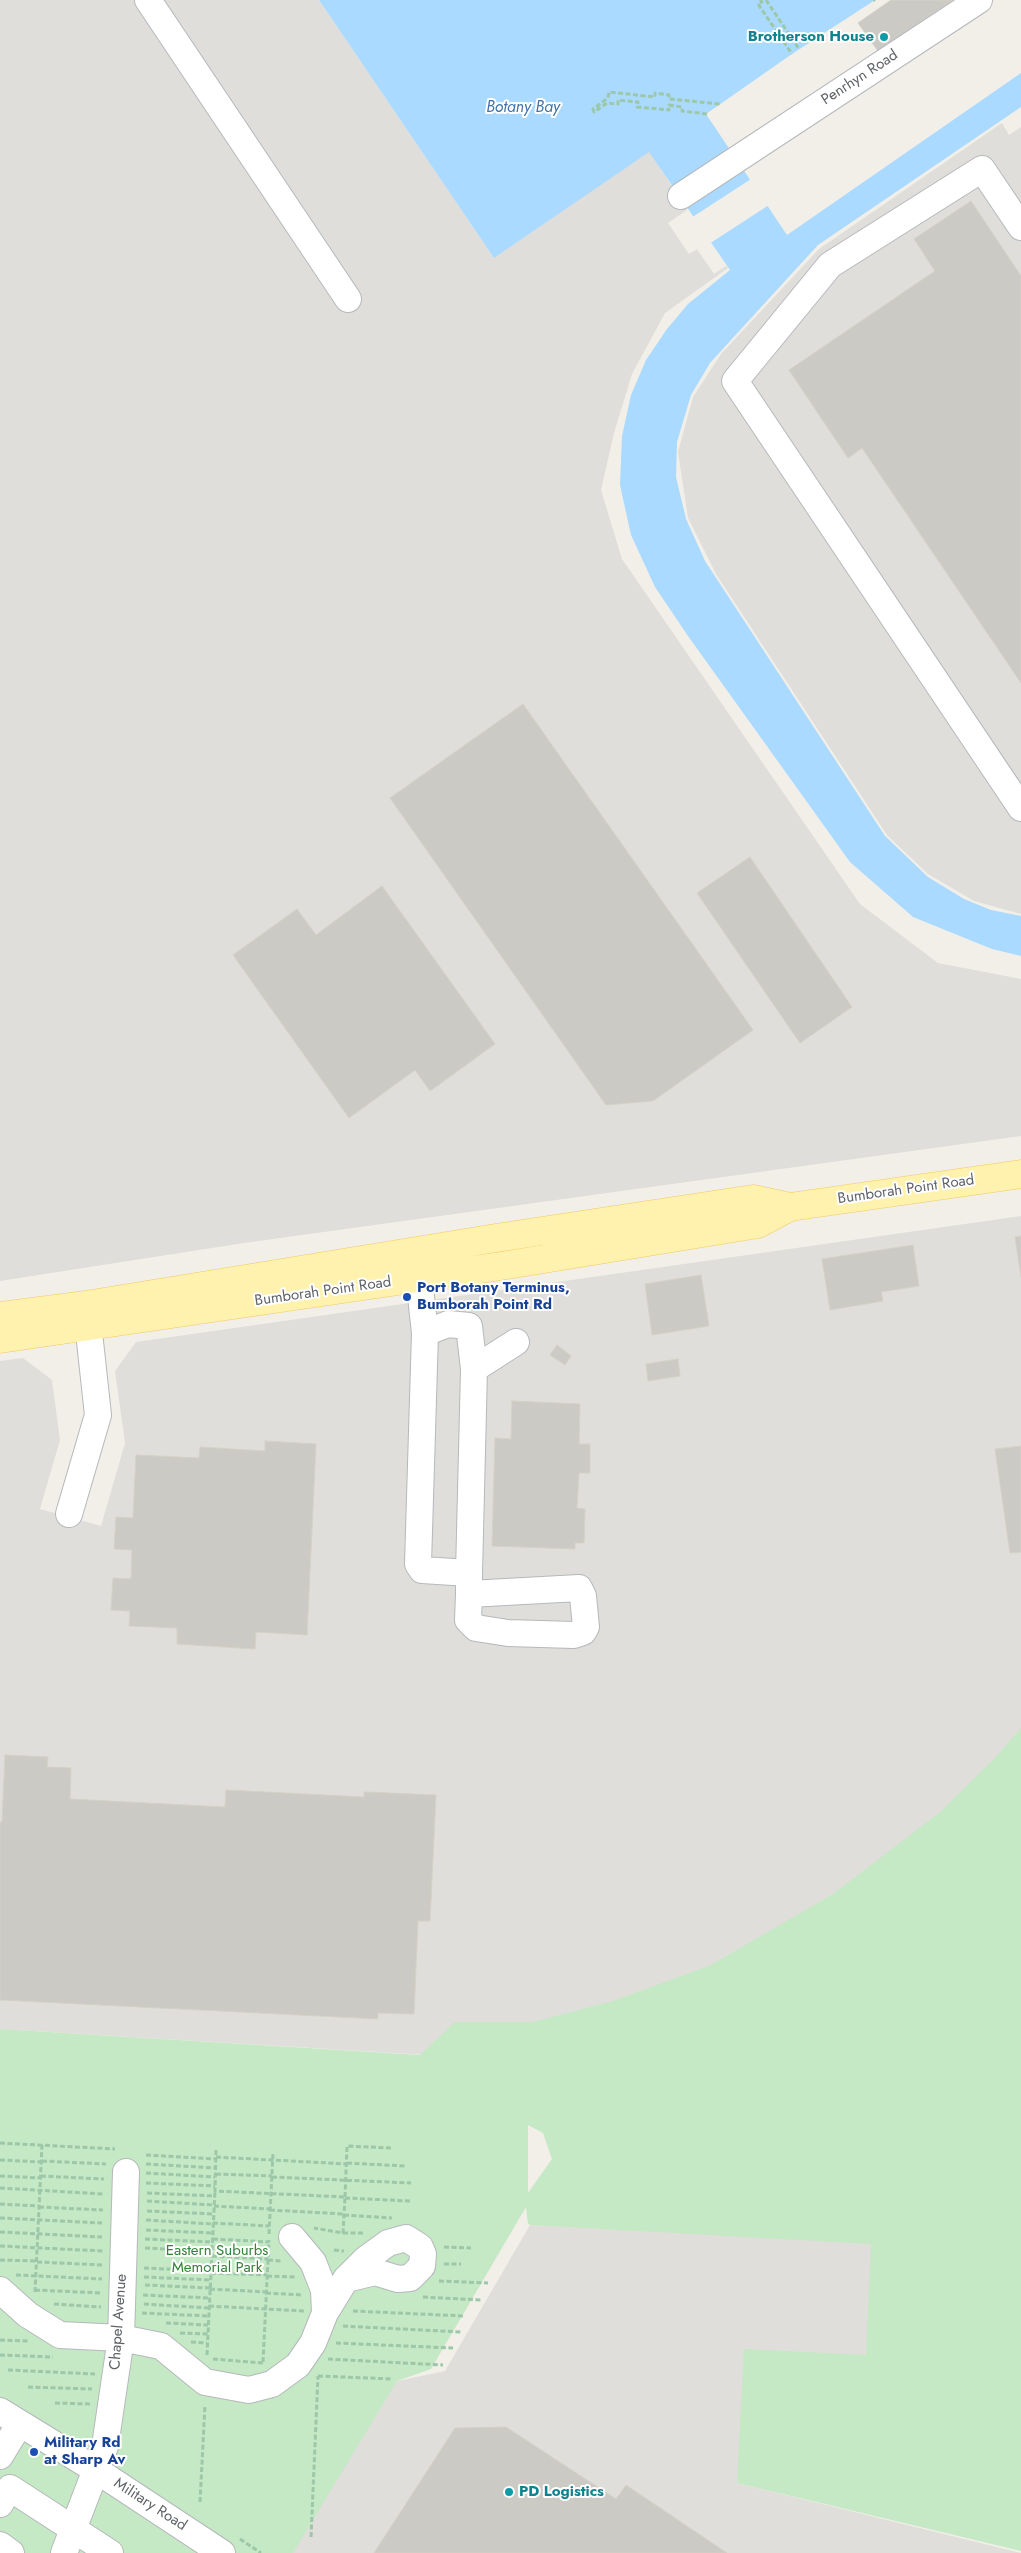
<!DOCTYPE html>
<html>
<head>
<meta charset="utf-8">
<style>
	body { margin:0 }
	canvas { display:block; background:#f1efe8 }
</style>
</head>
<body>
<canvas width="1021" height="2553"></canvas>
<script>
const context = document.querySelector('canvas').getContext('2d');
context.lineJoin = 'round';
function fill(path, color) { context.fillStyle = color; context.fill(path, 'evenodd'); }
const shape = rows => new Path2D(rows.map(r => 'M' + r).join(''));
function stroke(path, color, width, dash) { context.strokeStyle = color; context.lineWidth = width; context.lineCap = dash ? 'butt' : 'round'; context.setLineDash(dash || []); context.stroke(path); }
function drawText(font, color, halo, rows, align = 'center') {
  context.font = font + ' Jost,sans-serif'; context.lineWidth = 4; context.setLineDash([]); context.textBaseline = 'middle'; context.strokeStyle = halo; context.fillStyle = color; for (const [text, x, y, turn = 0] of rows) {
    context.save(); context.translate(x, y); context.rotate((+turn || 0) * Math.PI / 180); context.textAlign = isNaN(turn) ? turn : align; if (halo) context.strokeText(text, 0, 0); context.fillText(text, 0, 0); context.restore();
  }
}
fill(shape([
	[0,0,319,0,494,258,649,151,687,210,668,223,689,254,697,249,714,274,726,266,728,268,665,313,632,374,614,433,601,490,622,559,860,904,938,963,1021,979,1021,1136,244,1243,0,1281],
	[1002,123,1009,135,1021,127,1021,914,974,901,928,874,887,835,716,574,688,518,678,452,693,397,721,354,819,249],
	[1021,1216,1021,1782,751,1971,461,2057,0,2029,0,1361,23,1358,52,1380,60,1440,40,1509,101,1526,125,1443,115,1371,136,1342],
	[530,2225,872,2243,867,2356,740,2458,737,2483,1021,2553,288,2553,397,2381,445,2371]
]), '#e0deda');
fill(shape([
	[1021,1728,1021,2551,737,2483,744,2349,866,2355,871,2244,530,2225,528,2224,526,2207,431,2369,397,2381,293,2553,0,2553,0,2029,420,2055,455,2022,533,2022,613,2001,711,1965,833,1894,939,1813,995,1758],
	[528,2125,543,2133,552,2159,528,2193]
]), '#c5e8c5');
fill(shape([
	[319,0,875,0,792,54,706,114,787,235,1021,73,1021,107,818,245,710,363,691,395,677,442,676,477,686,519,705,561,885,836,928,877,964,899,991,910,1021,916,1021,956,992,949,913,917,850,862,688,636,655,587,631,535,620,485,622,436,631,395,646,360,667,329,688,304,730,270,649,152,494,258]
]), '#aadaff');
fill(shape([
	[751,179,769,205,709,244,691,218]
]), '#f1efe8');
const building = shape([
	[891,0,953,0,878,51,858,23,891,0],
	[971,201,1021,276,1021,683,862,448,848,458,789,370,935,271,914,239,971,201],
	[523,704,753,1030,653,1101,606,1105,390,798,523,704],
	[750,857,852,1007,800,1043,697,893,750,857],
	[382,886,495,1044,430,1091,415,1070,349,1118,233,955,297,909,316,935,382,886],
	[1021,1236,1021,1277,1015,1237,1021,1236],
	[913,1245,919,1286,881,1292,883,1301,830,1310,822,1259,913,1245],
	[701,1275,709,1326,652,1335,645,1284,701,1275],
	[557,1345,571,1356,565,1365,550,1355,557,1345],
	[678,1359,680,1376,648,1381,646,1364,678,1359],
	[512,1401,580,1404,579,1444,590,1444,590,1473,579,1473,577,1508,585,1509,584,1543,575,1543,575,1549,492,1546,495,1438,511,1439,512,1401],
	[265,1441,316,1444,307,1635,256,1632,255,1649,177,1644,177,1628,129,1626,130,1611,111,1610,113,1578,131,1579,132,1550,114,1549,116,1517,133,1518,136,1455,199,1458,200,1447,265,1451,265,1441],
	[1021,1446,1021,1552,1010,1553,995,1449,1021,1446],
	[5,1755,48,1757,47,1767,71,1768,70,1799,225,1807,226,1790,364,1797,364,1792,436,1795,430,1921,418,1921,414,2014,378,2013,378,2019,0,2000,0,1822,2,1822,5,1755],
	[506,2427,616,2499,626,2485,727,2553,374,2553,455,2428,506,2427]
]);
fill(building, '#cccac5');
stroke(building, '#d6d1c6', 1);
const minor = shape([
	[148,0,348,299],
	[681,196,979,0],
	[1021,227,982,169,830,265,735,381,1021,808],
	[419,1278,425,1333,418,1564,422,1570,469,1573],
	[425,1333,448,1324,469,1326,474,1369],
	[69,1514,98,1415,86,1305],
	[469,1594,579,1588,583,1596,586,1627,583,1632,574,1635,508,1633,476,1628,468,1620,469,1594,469,1573,474,1369,516,1342],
	[292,2237,313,2262,324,2290,325,2313],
	[0,2290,28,2315,60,2335,121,2338,161,2346,205,2382,249,2390,272,2384,298,2365,313,2343,325,2313,346,2279,366,2259,388,2243,406,2238,420,2247,423,2254,422,2266,410,2278,398,2279,375,2272,346,2279],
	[0,2411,96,2470,222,2553],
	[0,2456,19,2425],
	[0,2504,10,2488,110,2553],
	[0,2545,11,2553],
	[64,2553,105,2446,121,2338,126,2172]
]);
const major = shape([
	[0,1316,86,1305,496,1238,753,1199,790,1207],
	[0,1339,501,1266,758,1224,790,1207,1021,1174]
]);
stroke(minor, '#b5b8bc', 28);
stroke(major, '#f2c960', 29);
stroke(shape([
	[760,0,762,2,758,4,792,54],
	[766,0,799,49],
	[874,0,875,1],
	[707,114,682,111,682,107,669,105,669,110,637,107,638,102,618,100,618,104,607,103,594,112,593,109,608,98,609,92,655,97,655,93,669,95,669,99,720,104],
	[0,2143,115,2149],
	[216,2150,215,2191,345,2197,343,2233,314,2228],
	[146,2155,216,2159],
	[216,2157,347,2164],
	[0,2160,42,2162],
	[42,2161,106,2164],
	[347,2163,405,2166],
	[146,2164,216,2168],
	[146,2173,215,2177],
	[216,2174,272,2176],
	[0,2176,41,2178],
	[41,2176,104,2179],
	[272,2177,411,2183],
	[146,2183,215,2186],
	[0,2188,103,2194],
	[147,2193,215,2196],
	[345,2197,347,2146,391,2148],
	[345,2198,410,2201],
	[147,2201,214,2205],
	[0,2204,39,2206],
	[214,2206,270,2209],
	[39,2207,103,2210],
	[270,2210,344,2214],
	[147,2211,214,2214],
	[344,2215,392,2218],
	[0,2218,102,2223],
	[146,2220,213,2224],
	[213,2223,269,2226],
	[146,2230,213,2233],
	[0,2232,102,2237],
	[343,2233,363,2233],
	[269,2234,273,2153],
	[145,2239,213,2242],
	[213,2239,269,2242],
	[0,2246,103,2251],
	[444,2247,471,2248],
	[145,2248,212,2251],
	[334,2250,344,2251],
	[212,2256,268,2259],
	[0,2260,37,2261],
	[268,2260,282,2261],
	[37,2262,103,2265],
	[444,2264,461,2264],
	[144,2268,211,2271],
	[211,2273,267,2275],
	[16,2275,102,2279],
	[267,2276,297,2277],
	[144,2277,211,2280],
	[439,2281,488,2283],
	[145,2285,210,2288],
	[210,2289,267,2292],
	[35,2290,102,2293],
	[35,2292,42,2145],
	[266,2293,303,2295],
	[143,2295,210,2298],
	[423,2297,481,2300],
	[54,2304,101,2307],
	[144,2304,209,2308],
	[209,2306,304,2311],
	[353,2311,465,2316],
	[142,2313,209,2316],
	[166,2323,208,2325],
	[343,2326,461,2332],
	[180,2333,208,2334],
	[0,2340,28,2341],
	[191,2342,207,2343],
	[336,2343,453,2348],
	[0,2355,53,2357],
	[207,2355,215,2191],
	[213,2359,263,2363],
	[328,2359,443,2365],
	[263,2362,269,2240],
	[8,2370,95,2374],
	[318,2376,393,2379],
	[28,2387,92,2389],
	[55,2403,90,2404],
	[200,2502,205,2405],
	[311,2537,318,2376],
	[240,2539,261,2553]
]), '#9cc7a9', 3, [5, 2.5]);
stroke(minor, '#fff', 26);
stroke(major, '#fff2af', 28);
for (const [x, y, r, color] of [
	[884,37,5,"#0f9aa8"],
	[407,1297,5,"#1a4fb4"],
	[34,2452,5,"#1a4fb4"],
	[509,2492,5,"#0f9aa8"]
]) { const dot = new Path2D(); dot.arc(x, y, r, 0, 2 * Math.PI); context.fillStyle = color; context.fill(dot); stroke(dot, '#fff', 2); }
drawText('bold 15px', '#0d838f', '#fff', [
	["Brotherson House",874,37],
	["PD Logistics",519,2492,"left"]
], 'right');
drawText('15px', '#5f6368', '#fff', [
	["Penrhyn Road",860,78,-33],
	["Bumborah Point Road",906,1190,-8],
	["Bumborah Point Road",323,1292,-8],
	["Chapel Avenue",119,2322,-86],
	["Military Road",150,2505,33]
]);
drawText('bold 15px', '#164399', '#fff', [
	["Port Botany Terminus,",417,1288],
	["Bumborah Point Rd",417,1305],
	["Military Rd",44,2443],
	["at Sharp Av",44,2460]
], 'left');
drawText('15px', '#348238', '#fff', [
	["Eastern Suburbs",217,2251],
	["Memorial Park",217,2268]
]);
drawText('italic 16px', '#4174aa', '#fff', [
	["Botany Bay",523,108]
]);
</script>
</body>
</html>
